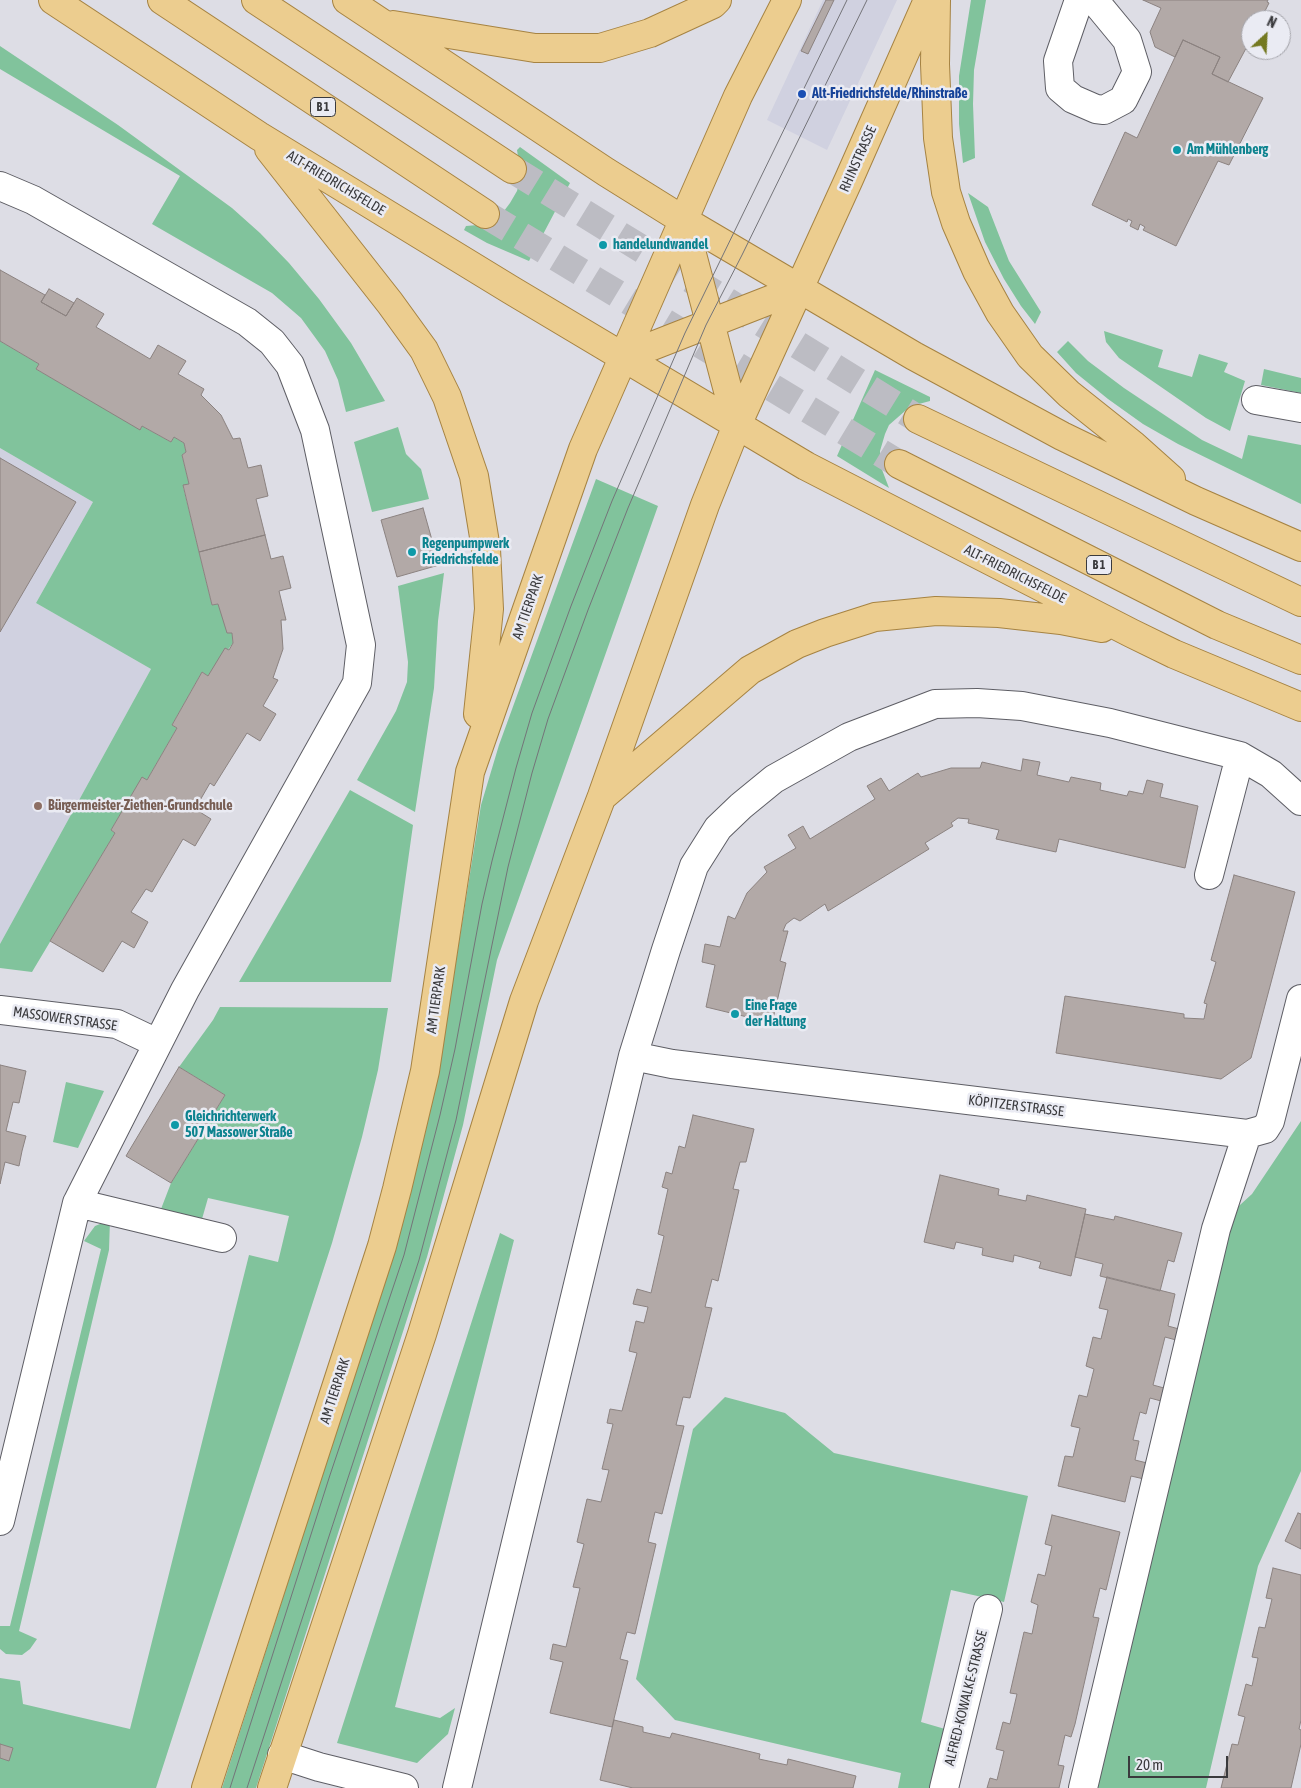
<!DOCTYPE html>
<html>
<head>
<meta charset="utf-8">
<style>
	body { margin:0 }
	#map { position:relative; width:1301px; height:1788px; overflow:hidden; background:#dddde5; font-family:"Asap Condensed",sans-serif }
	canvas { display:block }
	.north { position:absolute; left:1241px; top:10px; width:50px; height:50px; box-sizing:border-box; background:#eaebf3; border:1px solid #a4a4aa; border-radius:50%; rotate:25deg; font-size:14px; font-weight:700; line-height:20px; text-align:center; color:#3a3a3d }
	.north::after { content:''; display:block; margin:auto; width:18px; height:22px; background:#747921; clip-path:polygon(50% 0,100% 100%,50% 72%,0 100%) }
	.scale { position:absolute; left:1128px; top:1756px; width:100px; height:22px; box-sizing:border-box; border:2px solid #3a3a3d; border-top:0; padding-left:6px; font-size:15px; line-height:18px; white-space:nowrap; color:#3a3a3d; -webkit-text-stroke:4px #eaebf3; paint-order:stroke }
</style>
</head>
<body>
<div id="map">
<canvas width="1301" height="1788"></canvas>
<div class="north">N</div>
<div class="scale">20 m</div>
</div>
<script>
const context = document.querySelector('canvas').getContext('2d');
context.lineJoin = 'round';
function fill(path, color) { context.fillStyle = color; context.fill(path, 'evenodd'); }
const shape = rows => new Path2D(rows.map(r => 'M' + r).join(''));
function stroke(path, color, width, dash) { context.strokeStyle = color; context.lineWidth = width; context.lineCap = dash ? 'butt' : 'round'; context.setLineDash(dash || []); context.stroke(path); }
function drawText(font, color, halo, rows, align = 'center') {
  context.font = font + ' "Asap Condensed",sans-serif'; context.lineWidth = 5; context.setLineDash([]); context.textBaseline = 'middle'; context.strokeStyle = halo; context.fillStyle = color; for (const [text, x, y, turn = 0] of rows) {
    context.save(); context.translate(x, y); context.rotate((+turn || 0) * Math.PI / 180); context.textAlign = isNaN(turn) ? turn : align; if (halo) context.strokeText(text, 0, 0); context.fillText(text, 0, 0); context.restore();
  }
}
fill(shape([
	[823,0,897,0,827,150,767,120],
	[0,448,93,502,36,603,151,669,0,944]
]), '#d0d1e0');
fill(shape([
	[971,0,986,0,974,70,973,104,975,158,963,163,959,124,959,76],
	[0,46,118,125,232,208,260,233,289,263,319,299,351,343,385,401,346,412,338,380,325,351,301,318,272,293,152,224,180,176,0,69],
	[520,147,570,183,529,261,487,243,464,230,466,226,478,225,495,217,504,211,510,203,517,191,521,176,517,150],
	[968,193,988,207,1009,261,1041,312,1035,324,1021,306,1004,279,985,242],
	[1104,331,1163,350,1158,367,1192,377,1199,354,1228,363,1224,372,1245,381,1230,431,1206,418,1119,358,1106,342],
	[0,341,39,364,36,369,140,429,142,426,171,442,174,437,184,443,186,452,182,455,189,484,183,486,212,605,218,604,232,633,233,643,208,676,202,672,172,725,177,728,147,780,142,778,111,830,115,833,32,972,0,968,0,944,151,669,36,603,93,502,0,448],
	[1068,341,1088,361,1124,388,1202,440,1242,459,1248,435,1301,445,1301,504,1178,444,1143,424,1108,399,1076,373,1057,352],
	[1264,369,1301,378,1301,393,1261,385],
	[875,370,930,397,930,401,915,405,905,411,889,425,885,434,880,451,881,467,889,488,837,456],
	[398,427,406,454,421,469,429,499,372,512,354,442],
	[596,479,658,506,497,960,463,1125,427,1257,256,1788,222,1788,390,1264,409,1200,425,1133,445,1030,481,805,499,745],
	[444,573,438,621,434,688,415,812,357,780,396,711,407,682,408,662,398,586],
	[350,790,413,825,391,982,239,982],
	[220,1007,388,1008,378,1070,362,1137,332,1243,156,1788,0,1788,0,1678,20,1681,23,1704,130,1729,249,1255,278,1262,289,1216,208,1198,202,1219,161,1209,171,1183,225,1095,179,1067,213,1020],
	[66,1082,104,1091,78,1148,53,1142],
	[1301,1121,1301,1471,1258,1566,1206,1788,1093,1788,1229,1215,1252,1194],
	[110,1220,109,1250,19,1631,37,1639,30,1649,22,1655,6,1654,0,1649,0,1626,10,1626,101,1249,84,1241,95,1226],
	[500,1233,514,1240,395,1707,440,1718,455,1708,448,1734,417,1763,337,1743],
	[725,1397,785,1413,834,1453,1028,1496,1004,1602,951,1590,921,1722,945,1729,930,1788,898,1788,901,1773,675,1720,636,1679,693,1429]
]), '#81c39c');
const building = shape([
	[826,0,834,0,808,54,801,51,826,0],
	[1143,0,1268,0,1267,2,1269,3,1263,15,1261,14,1260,20,1251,20,1251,39,1228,82,1212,74,1220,57,1183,40,1175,57,1155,47,1150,32,1161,8,1143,0],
	[1183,40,1220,57,1212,74,1263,98,1229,165,1218,161,1176,246,1143,230,1145,227,1140,224,1138,230,1130,226,1132,221,1128,219,1127,222,1092,205,1125,132,1137,138,1183,40],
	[0,270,45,295,41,302,66,316,77,298,104,314,96,327,150,359,158,345,186,361,178,374,204,389,201,395,221,415,233,439,240,438,248,468,261,465,268,496,256,499,265,535,199,552,183,485,189,484,182,455,186,452,184,443,174,437,171,442,142,426,140,430,36,369,39,364,0,341,0,270],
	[49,289,74,303,66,316,41,302,49,289],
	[0,458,76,502,0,632,0,458],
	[423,508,439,565,397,577,381,520,423,508],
	[265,535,271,559,283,556,291,588,279,591,286,620,281,620,283,649,273,678,278,680,263,706,276,714,260,741,247,733,214,786,210,783,195,809,211,819,195,846,183,839,152,892,146,889,131,912,148,922,134,948,122,941,103,972,50,941,115,833,111,830,142,777,147,780,177,728,172,725,202,672,208,676,225,648,229,650,233,643,232,633,227,633,218,604,212,605,199,552,265,535],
	[1023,759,1040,762,1037,775,1069,782,1071,777,1101,783,1100,790,1127,796,1129,791,1143,794,1147,780,1163,784,1160,797,1198,806,1185,868,1059,839,1056,852,996,839,999,830,968,823,969,819,958,818,951,823,953,826,925,843,929,849,828,911,825,904,800,921,794,918,786,924,783,931,788,931,780,961,786,963,772,1023,706,1007,715,965,702,962,705,944,720,947,728,916,735,919,747,893,767,872,764,867,796,848,788,835,803,826,810,839,875,799,867,786,881,778,889,791,918,773,921,777,951,768,980,768,982,762,1021,771,1023,759],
	[1234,875,1295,892,1251,1058,1221,1079,1056,1053,1065,996,1184,1014,1184,1018,1204,1019,1207,1004,1204,1003,1216,962,1211,960,1234,875],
	[0,1065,26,1071,19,1103,13,1102,6,1131,26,1136,22,1151,19,1166,5,1162,0,1184,0,1065],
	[179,1067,225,1095,171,1183,126,1156,179,1067],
	[693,1115,754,1129,746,1162,740,1162,733,1189,739,1190,718,1281,712,1279,705,1307,712,1308,690,1398,683,1397,676,1425,684,1426,662,1514,655,1512,648,1542,656,1544,635,1634,627,1632,620,1659,628,1661,612,1727,550,1713,563,1662,550,1659,553,1644,566,1647,580,1588,573,1587,584,1544,577,1542,587,1499,601,1502,609,1470,602,1469,613,1424,607,1423,610,1409,622,1411,637,1353,629,1351,636,1321,644,1323,648,1307,633,1304,635,1296,637,1289,651,1293,664,1236,658,1234,668,1189,662,1187,664,1180,666,1172,672,1174,679,1146,685,1148,693,1115],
	[940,1175,999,1189,998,1195,1026,1201,1027,1195,1086,1209,1071,1276,1039,1268,1041,1262,1014,1255,1013,1262,982,1255,983,1248,956,1242,954,1249,924,1242,940,1175],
	[1085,1214,1114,1220,1115,1216,1182,1233,1174,1262,1168,1260,1160,1291,1100,1276,1103,1264,1075,1257,1085,1214],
	[1107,1277,1175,1294,1168,1326,1179,1329,1176,1340,1165,1337,1153,1385,1164,1388,1161,1401,1150,1398,1146,1414,1140,1412,1133,1440,1139,1441,1135,1460,1147,1463,1144,1479,1131,1476,1125,1502,1058,1486,1065,1456,1073,1457,1080,1428,1071,1426,1079,1395,1087,1397,1094,1369,1086,1366,1093,1337,1101,1339,1108,1310,1099,1308,1107,1277],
	[1298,1513,1301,1514,1301,1549,1285,1541,1298,1513],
	[1052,1515,1120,1532,1106,1590,1100,1588,1093,1617,1099,1618,1075,1724,1071,1737,1065,1735,1058,1765,1064,1766,1059,1788,987,1788,990,1778,997,1780,1004,1751,996,1749,1003,1722,1010,1724,1017,1694,1010,1693,1024,1632,1032,1634,1038,1605,1031,1602,1038,1574,1045,1576,1052,1546,1045,1544,1052,1515],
	[1273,1568,1301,1575,1301,1720,1299,1729,1301,1730,1301,1744,1291,1788,1221,1788,1232,1744,1238,1745,1245,1717,1238,1715,1246,1684,1252,1686,1258,1658,1252,1657,1259,1627,1265,1628,1272,1599,1266,1598,1273,1568],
	[614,1720,643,1727,643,1732,670,1738,672,1733,760,1754,759,1759,787,1765,788,1759,856,1776,853,1788,633,1788,600,1780,614,1720],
	[0,1744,13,1748,9,1761,0,1758,0,1744]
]);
fill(building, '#b2a9a7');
stroke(building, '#8b8280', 1);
stroke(shape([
	[512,169,918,419],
	[485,214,899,464]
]), '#bcbcc3', 28, [28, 14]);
const minor = shape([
	[1079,0,1058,61,1060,88,1073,99,1096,109,1104,110,1123,100,1137,72,1127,40,1094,0],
	[0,186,33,200,247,322,272,342,290,365,315,430,361,645,357,683,185,990,77,1203,0,1521],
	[1256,400,1301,408],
	[1209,875,1240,756],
	[0,1010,117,1024,157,1043],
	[633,1056,672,1064,1247,1134,1265,1129,1270,1121,1301,999],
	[77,1203,222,1238],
	[282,1755,319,1767,404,1788],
	[457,1788,633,1056,666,950,694,866,718,828,741,806,774,779,849,737,935,704,977,703,1022,706,1110,723,1240,756,1271,774,1301,801],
	[944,1788,988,1609],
	[1083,1788,1216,1229,1247,1134]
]);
const major = shape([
	[53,0,259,136,511,290,806,466,1131,633,1174,654,1301,707],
	[162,0,485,214],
	[256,0,512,169],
	[347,0,606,172,683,220,914,356,1062,436,1196,501,1301,547],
	[936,0,935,64,938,138,946,192,956,223,977,271,1000,313,1030,356,1069,394,1133,445,1171,479],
	[393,25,535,48,600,48,650,33,713,4,717,0],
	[269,149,390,303,424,350,447,397,474,476,486,549,489,609,478,714],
	[683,220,737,425],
	[624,357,798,289],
	[918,419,1301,602],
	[899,464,1217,625,1301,660],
	[604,795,750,670,797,644,825,633,875,617,936,611,999,613,1061,620,1102,628],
	[206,1788,382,1246,397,1189,425,1071,470,772,583,449,738,96,787,0],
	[272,1788,422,1334,524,1001,602,796,705,505,737,425,849,179,928,0]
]);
stroke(minor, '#5e5e65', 30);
stroke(major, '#a68342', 30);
stroke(minor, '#fff', 28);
stroke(major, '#eccd8f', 28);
stroke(shape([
	[230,1788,330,1475,404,1255,440,1115,455,1049,482,904,492,861,516,768,532,713,571,606,612,501,685,333,847,0],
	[247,1788,419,1260,456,1120,508,867,532,773,548,719,588,610,628,508,706,325,742,255,867,0]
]), '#747479', 1);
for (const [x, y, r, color] of [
	[802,94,5,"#1a4fb4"],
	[1177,150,5,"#0f9aa8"],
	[603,245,5,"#0f9aa8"],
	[412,552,5,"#0f9aa8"],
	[38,806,5,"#8d6e63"],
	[735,1014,5,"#0f9aa8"],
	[175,1125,5,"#0f9aa8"]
]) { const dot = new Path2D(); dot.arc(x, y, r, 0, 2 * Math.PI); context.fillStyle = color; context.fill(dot); stroke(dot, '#eaebf3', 2); }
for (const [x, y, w] of [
	[323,107,25],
	[1099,565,25]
]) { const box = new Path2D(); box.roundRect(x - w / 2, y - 9.5, w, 19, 4); context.fillStyle = '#eaebf3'; context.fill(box); stroke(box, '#3a3a3d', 1); }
drawText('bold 12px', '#3a3a3d', null, [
	["B 1",323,107],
	["B 1",1099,565]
]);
drawText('bold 14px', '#164399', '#eaebf3', [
	["Alt-Friedrichsfelde/Rhinstraße",812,94]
], 'left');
drawText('bold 14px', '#0d838f', '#eaebf3', [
	["Am Mühlenberg",1187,150],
	["handelundwandel",613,245],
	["Regenpumpwerk",422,544],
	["Friedrichsfelde",422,560],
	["Eine Frage",745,1006],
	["der Haltung",745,1022],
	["Gleichrichterwerk",185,1117],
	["507 Massower Straße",185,1133]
], 'left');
drawText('14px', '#3a3a3d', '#eaebf3', [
	["RHINSTRASSE",858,159,-66],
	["ALT-FRIEDRICHSFELDE",336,183,31],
	["ALT-FRIEDRICHSFELDE",1015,574,27],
	["AM TIERPARK",528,607,-71],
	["AM TIERPARK",436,1000,-82],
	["MASSOWER STRASSE",65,1019,8],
	["KÖPITZER STRASSE",1016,1106,7],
	["AM TIERPARK",335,1391,-72],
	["ALFRED-KOWALKE-STRASSE",966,1698,-76]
]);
drawText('bold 14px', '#785e54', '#eaebf3', [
	["Bürgermeister-Ziethen-Grundschule",48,806]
], 'left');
</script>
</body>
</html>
